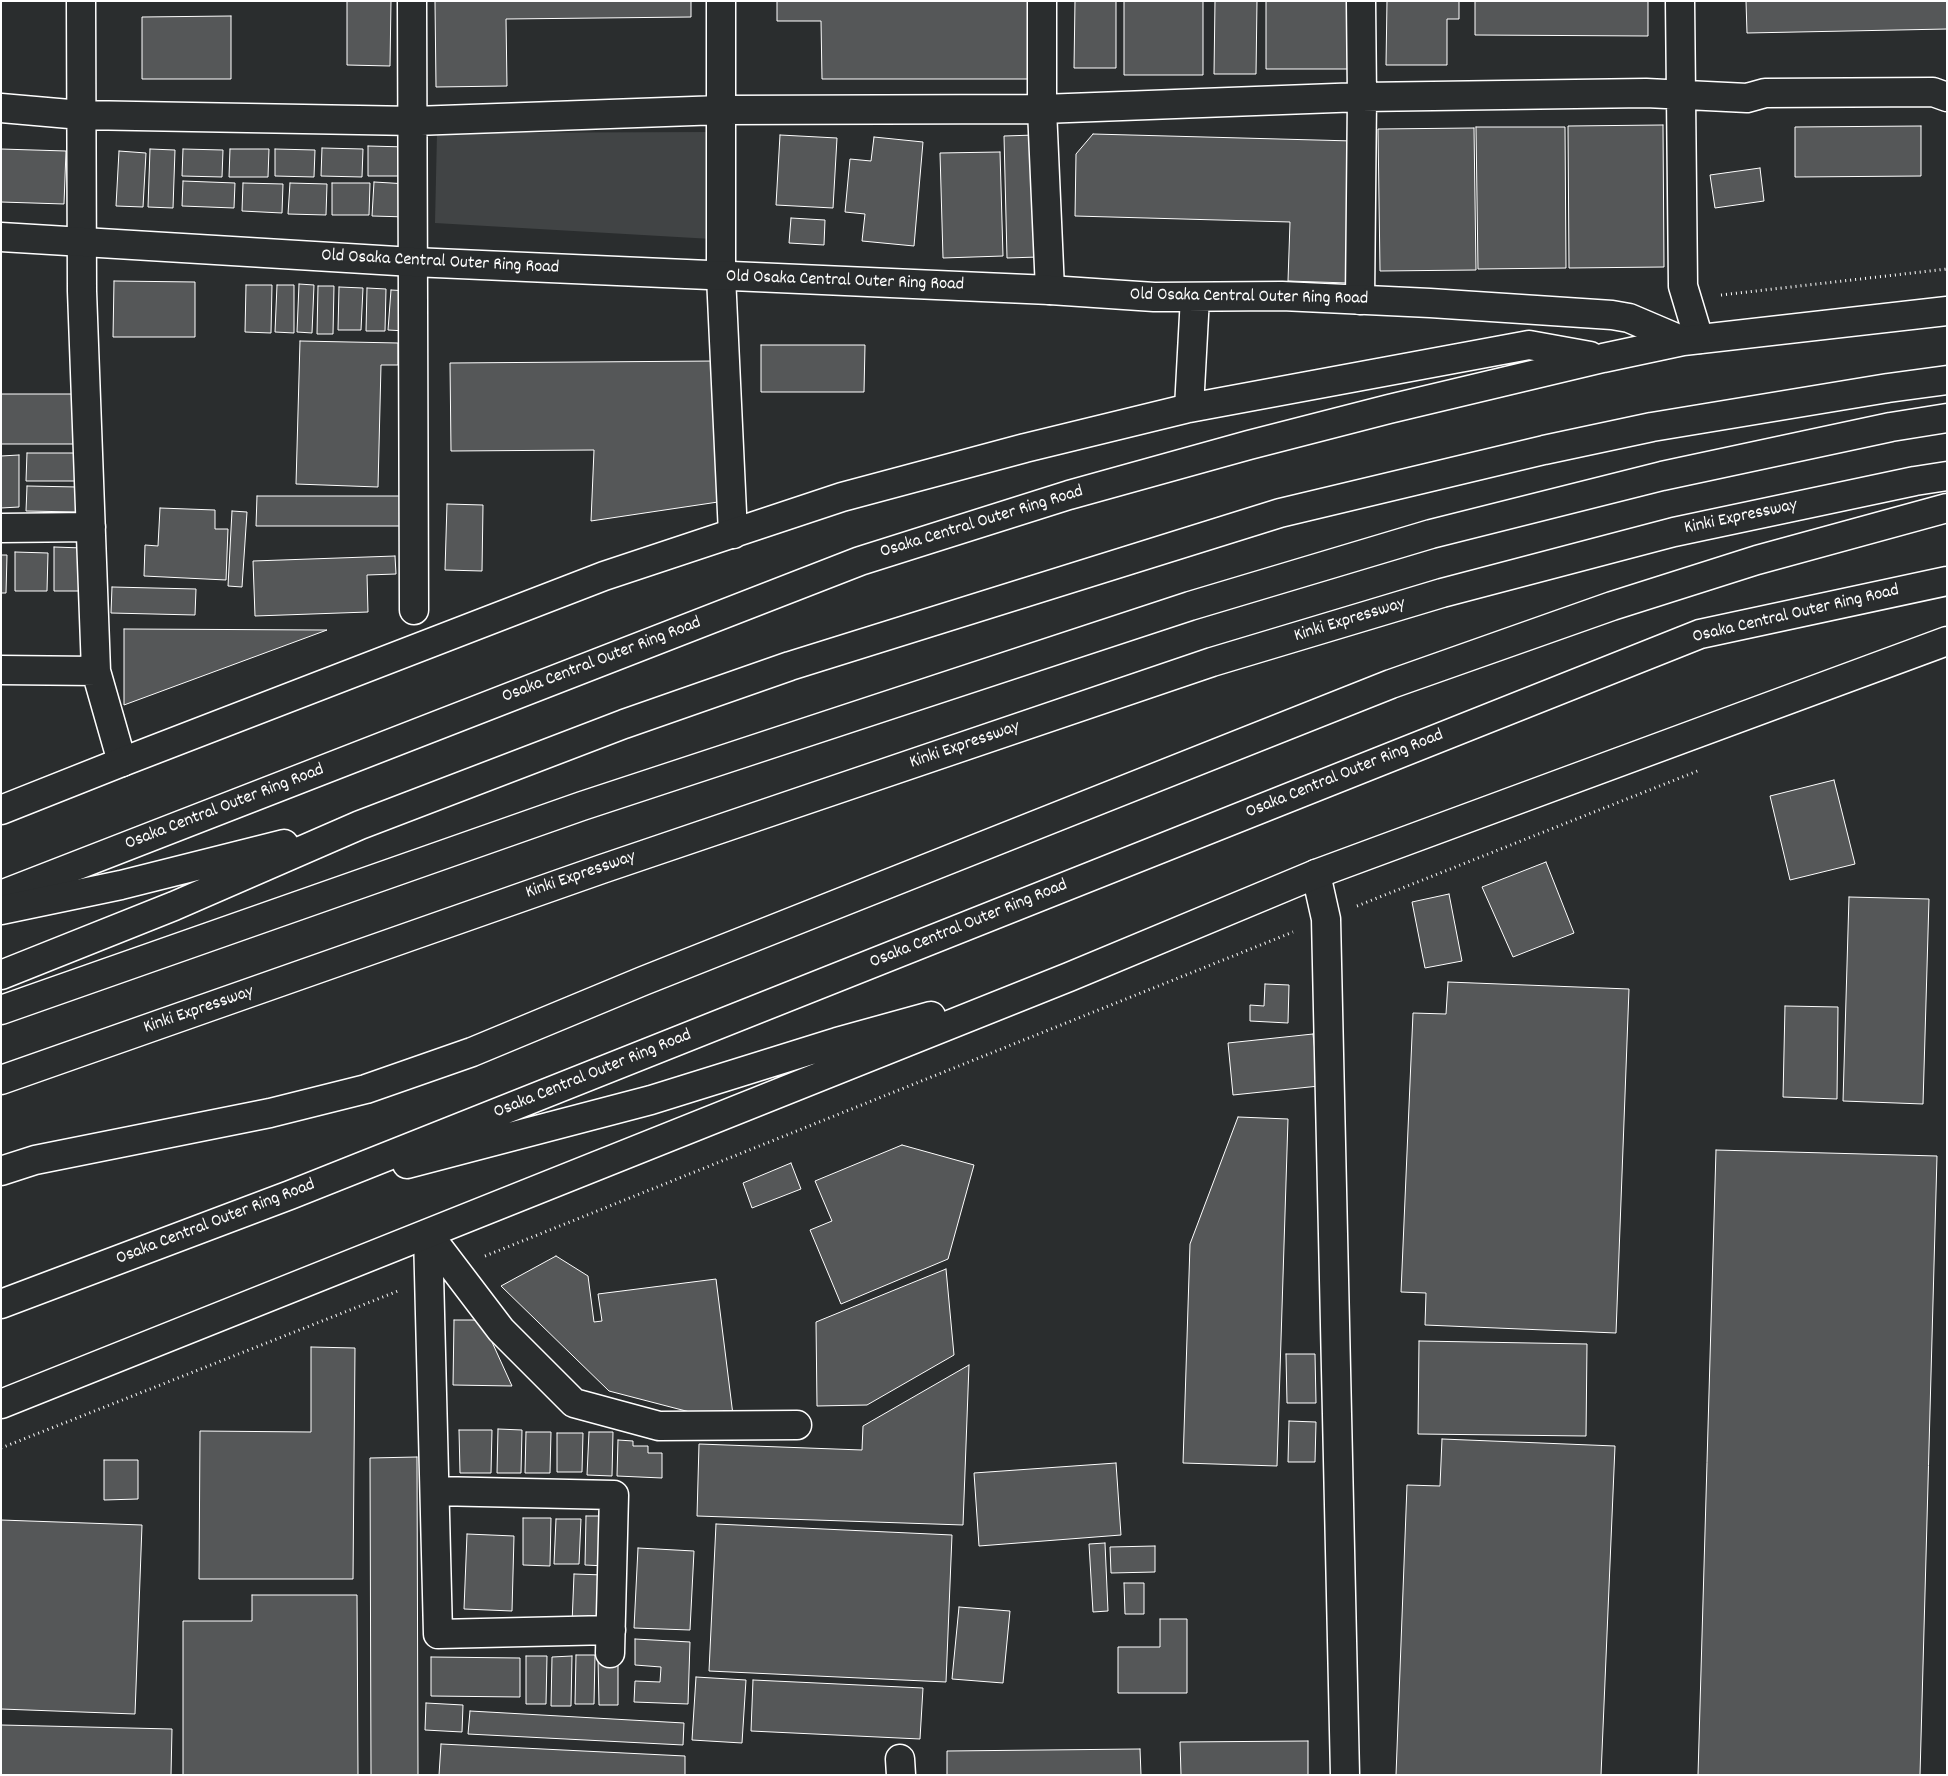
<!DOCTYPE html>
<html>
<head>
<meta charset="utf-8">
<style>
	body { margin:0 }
	#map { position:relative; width:1948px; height:1776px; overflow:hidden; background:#2a2d2e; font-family:Dekko,sans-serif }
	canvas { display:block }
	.frame { position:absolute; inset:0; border:2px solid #fff; pointer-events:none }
</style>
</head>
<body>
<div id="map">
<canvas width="1948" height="1776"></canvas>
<div class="frame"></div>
</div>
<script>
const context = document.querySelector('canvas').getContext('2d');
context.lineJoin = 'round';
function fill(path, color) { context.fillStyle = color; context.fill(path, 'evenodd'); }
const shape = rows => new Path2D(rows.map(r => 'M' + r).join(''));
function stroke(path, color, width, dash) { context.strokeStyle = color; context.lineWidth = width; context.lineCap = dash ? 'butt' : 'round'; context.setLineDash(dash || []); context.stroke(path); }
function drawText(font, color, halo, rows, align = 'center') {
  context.font = font + ' Dekko,sans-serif'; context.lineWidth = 4.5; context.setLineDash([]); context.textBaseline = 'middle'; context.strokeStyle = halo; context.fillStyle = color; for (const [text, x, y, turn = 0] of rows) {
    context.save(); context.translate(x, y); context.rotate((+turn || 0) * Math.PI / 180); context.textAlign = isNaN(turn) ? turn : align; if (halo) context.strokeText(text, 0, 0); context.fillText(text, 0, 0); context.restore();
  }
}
fill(shape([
	[712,132,712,239,435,223,437,133]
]), '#414445');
const building = shape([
	[347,1,391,1,390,66,347,65,347,1],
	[435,1,691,1,691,17,506,19,507,86,436,87,435,1],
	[777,1,1031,1,1031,79,822,79,821,21,777,21,777,1],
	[1075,1,1116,1,1116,68,1074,68,1075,1],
	[1124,1,1203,1,1203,75,1124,75,1124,1],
	[1215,1,1257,1,1256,74,1214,74,1215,1],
	[1266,1,1349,1,1349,69,1266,69,1266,1],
	[1387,1,1459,1,1459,19,1447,19,1447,65,1386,65,1387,1],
	[1475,1,1648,1,1648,36,1475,35,1475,1],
	[1746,1,1947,1,1947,29,1747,33,1746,1],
	[231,16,231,79,142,79,142,17,231,16],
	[1663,125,1664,267,1569,268,1568,126,1663,125],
	[1921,126,1921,176,1795,177,1795,127,1921,126],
	[1476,127,1565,127,1566,268,1478,269,1476,127],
	[1474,128,1476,270,1380,271,1378,129,1474,128],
	[1093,134,1353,141,1348,283,1288,281,1290,222,1075,216,1076,154,1093,134],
	[780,135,837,138,833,208,776,205,780,135],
	[1035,135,1038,257,1007,258,1004,136,1035,135],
	[874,137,923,142,914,246,862,241,865,214,845,212,850,159,871,161,874,137],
	[368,146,407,147,407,176,368,176,368,146],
	[322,148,363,149,362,177,321,176,322,148],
	[1,149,66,151,64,204,1,202,1,149],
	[150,149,175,150,173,208,148,207,150,149],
	[183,149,223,150,222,177,182,176,183,149],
	[230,149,269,149,268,177,229,177,230,149],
	[275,149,315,150,314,177,275,176,275,149],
	[119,151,146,153,143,207,116,206,119,151],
	[1000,152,1003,256,943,258,940,153,1000,152],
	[1760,168,1764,201,1715,208,1710,175,1760,168],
	[183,181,235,183,234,208,182,206,183,181],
	[374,182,408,184,407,217,372,216,374,182],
	[243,183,283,184,282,213,242,211,243,183],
	[290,183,327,184,326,215,288,214,290,183],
	[332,183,370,183,369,215,332,215,332,183],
	[791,218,825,220,824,245,789,243,791,218],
	[114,281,195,282,195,337,113,337,114,281],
	[299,284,314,285,312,333,297,332,299,284],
	[246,285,272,285,271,333,245,332,246,285],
	[277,285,294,285,294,333,275,332,277,285],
	[318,286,334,286,333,334,317,334,318,286],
	[339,287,363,288,361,330,338,330,339,287],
	[367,288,386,289,385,331,366,331,367,288],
	[391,290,409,291,406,331,388,330,391,290],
	[300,341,398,343,398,365,381,365,378,487,296,484,300,341],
	[761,345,865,345,864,392,761,392,761,345],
	[717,361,718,502,591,521,594,450,451,451,450,363,717,361],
	[1,394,78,394,78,444,1,444,1,394],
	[27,453,77,453,77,481,26,481,27,453],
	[19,455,19,507,1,508,1,456,19,455],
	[27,486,78,487,77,512,26,511,27,486],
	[257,496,404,496,404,526,256,526,257,496],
	[447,504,483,505,482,571,445,570,447,504],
	[160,508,215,510,215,529,228,529,226,580,144,576,145,545,158,546,160,508],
	[232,511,247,512,242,587,228,586,232,511],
	[54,547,83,548,82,591,54,591,54,547],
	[15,552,48,553,47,591,15,591,15,552],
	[1,555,7,555,6,593,1,593,1,555],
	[395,556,396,574,367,575,368,612,255,616,253,561,395,556],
	[112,587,196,589,195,615,111,613,112,587],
	[124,629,327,630,124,705,124,629],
	[1834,780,1855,864,1790,880,1770,796,1834,780],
	[1546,862,1574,933,1513,957,1482,887,1546,862],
	[1449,894,1462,961,1425,968,1412,902,1449,894],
	[1849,897,1929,899,1923,1104,1843,1101,1849,897],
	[1448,982,1629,989,1616,1333,1425,1325,1426,1293,1401,1292,1413,1013,1446,1014,1448,982],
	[1265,984,1289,985,1288,1023,1250,1021,1250,1005,1264,1006,1265,984],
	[1785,1006,1838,1007,1837,1099,1783,1097,1785,1006],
	[1313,1034,1319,1086,1233,1095,1228,1043,1313,1034],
	[1238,1117,1288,1119,1277,1466,1183,1463,1190,1244,1238,1117],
	[902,1145,974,1165,948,1259,841,1304,810,1230,832,1221,815,1181,902,1145],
	[1716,1150,1937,1156,1920,1775,1698,1775,1716,1150],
	[791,1163,801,1189,752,1208,743,1183,791,1163],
	[556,1256,588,1276,594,1322,602,1321,598,1294,716,1279,733,1415,709,1417,609,1391,501,1286,556,1256],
	[946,1269,954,1355,867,1405,817,1406,816,1322,946,1269],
	[454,1320,482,1320,512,1386,453,1385,454,1320],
	[1419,1341,1587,1344,1586,1436,1418,1434,1419,1341],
	[311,1347,355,1348,353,1579,199,1579,200,1431,311,1432,311,1347],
	[1286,1354,1315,1354,1316,1403,1287,1403,1286,1354],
	[969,1365,963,1525,697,1516,699,1444,862,1450,863,1426,969,1365],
	[1289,1421,1316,1422,1315,1462,1288,1462,1289,1421],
	[498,1429,522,1430,521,1473,497,1473,498,1429],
	[459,1430,492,1430,491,1473,460,1473,459,1430],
	[526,1432,551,1432,550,1473,525,1473,526,1432],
	[589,1432,613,1432,612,1476,587,1475,589,1432],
	[557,1433,583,1433,582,1472,557,1472,557,1433],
	[1442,1439,1615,1446,1601,1775,1396,1775,1407,1485,1440,1486,1442,1439],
	[618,1440,633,1441,633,1446,648,1446,648,1453,662,1453,662,1478,617,1476,618,1440],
	[417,1457,418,1775,371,1775,370,1458,417,1457],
	[104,1460,138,1460,138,1499,104,1500,104,1460],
	[1116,1463,1121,1535,979,1546,974,1473,1116,1463],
	[586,1516,606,1516,606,1566,585,1565,586,1516],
	[523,1518,551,1518,550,1566,523,1565,523,1518],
	[556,1519,581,1519,579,1564,554,1564,556,1519],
	[1,1520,142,1525,135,1714,1,1709,1,1520],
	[716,1524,952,1535,946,1682,709,1671,716,1524],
	[467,1534,514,1536,512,1611,464,1609,467,1534],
	[1105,1543,1108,1611,1093,1612,1089,1544,1105,1543],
	[1155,1546,1155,1572,1111,1573,1110,1547,1155,1546],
	[638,1548,694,1551,690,1630,634,1628,638,1548],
	[574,1574,604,1575,602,1625,572,1624,574,1574],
	[1124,1583,1144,1583,1144,1614,1125,1614,1124,1583],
	[252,1595,357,1595,358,1775,183,1775,183,1621,252,1621,252,1595],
	[959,1607,1010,1611,1003,1683,952,1679,959,1607],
	[1160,1619,1187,1619,1187,1693,1118,1693,1118,1647,1160,1647,1160,1619],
	[635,1639,690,1642,688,1704,634,1702,635,1681,660,1682,661,1667,635,1665,635,1639],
	[576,1655,595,1655,594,1704,575,1704,576,1655],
	[526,1656,547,1656,546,1704,526,1704,526,1656],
	[572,1656,571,1706,551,1706,552,1657,572,1656],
	[431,1657,520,1658,520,1697,431,1696,431,1657],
	[598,1658,618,1658,618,1705,599,1705,598,1658],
	[696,1677,746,1680,742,1743,692,1740,696,1677],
	[753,1680,923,1688,920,1739,751,1731,753,1680],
	[426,1703,463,1705,462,1732,425,1730,426,1703],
	[470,1711,684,1723,683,1745,468,1734,470,1711],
	[1,1725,172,1729,171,1775,1,1775,1,1725],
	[1308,1741,1308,1775,1181,1775,1180,1742,1308,1741],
	[441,1744,685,1756,685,1775,439,1775,441,1744],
	[1140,1749,1141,1775,947,1775,947,1751,1140,1749]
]);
fill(building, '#555758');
stroke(building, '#fff', 1);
const minor = shape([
	[81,1,82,291,96,671,122,762],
	[412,1,414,610],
	[721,1,721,276,733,534],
	[1042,1,1042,109,1050,290],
	[1680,1,1683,286,1699,339],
	[1,108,81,115,414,121,721,110,1042,109,1362,97,1646,93,1747,98,1765,93,1933,92,1947,97],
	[1360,300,1362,97,1361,1],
	[1,528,91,527],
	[1,670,96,671],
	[1316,874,1326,919,1345,1775],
	[428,1234,438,1634,611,1630],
	[428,1234,501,1330,574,1403,659,1426,797,1425],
	[435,1491,614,1495,610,1653],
	[900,1759,901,1775]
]);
const major = shape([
	[1,237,413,262,1050,290,1154,297,1282,296,1430,303,1612,315,1629,318,1683,341],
	[1189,408,1195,297],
	[1,810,122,762,604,576,842,497,1025,448,1189,408,1529,345,1590,356],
	[1,895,860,561,1069,495,1249,445,1389,409,1603,358,1683,341,1947,311],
	[407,1164,651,1100,837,1042,931,1016],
	[1,1304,290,1195,1700,634,1947,581],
	[1,1404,1069,977,1316,874,1947,641]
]);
const highway = shape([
	[1,910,121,885,284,844],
	[1,975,174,906,360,825,624,724,790,666,1280,513,1544,450,1652,427,1888,388,1947,380],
	[1,1010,582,806,1190,606,1431,534,1662,476,1891,427,1947,418],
	[1,1080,602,869,1212,662,1442,593,1674,532,1915,481,1947,476],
	[1,1171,35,1160,270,1113,366,1089,472,1052,643,981,1391,684,1612,606,1757,560,1947,508]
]);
stroke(minor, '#fff', 31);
stroke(major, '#fff', 31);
stroke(highway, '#fff', 31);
stroke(shape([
	[1721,295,1947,269],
	[1357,906,1700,770],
	[485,1256,1293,932],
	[1,1448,398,1291]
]), '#fff', 3, [1, 4]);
stroke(minor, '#2a2d2e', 28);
stroke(major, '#2a2d2e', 28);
stroke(highway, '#2a2d2e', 28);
drawText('18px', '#fff', '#2a2d2e', [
	["Old Osaka Central Outer Ring Road",440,263,3],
	["Old Osaka Central Outer Ring Road",845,282,2],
	["Old Osaka Central Outer Ring Road",1249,298,1],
	["Kinki Expressway",1741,518,-12],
	["Osaka Central Outer Ring Road",982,523,-17],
	["Osaka Central Outer Ring Road",1796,615,-13],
	["Kinki Expressway",1350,621,-17],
	["Osaka Central Outer Ring Road",602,661,-21],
	["Kinki Expressway",965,746,-19],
	["Osaka Central Outer Ring Road",1345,775,-22],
	["Osaka Central Outer Ring Road",225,808,-21],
	["Kinki Expressway",581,876,-19],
	["Osaka Central Outer Ring Road",969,925,-22],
	["Kinki Expressway",199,1011,-19],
	["Osaka Central Outer Ring Road",593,1075,-22],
	["Osaka Central Outer Ring Road",216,1223,-21]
]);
</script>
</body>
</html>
